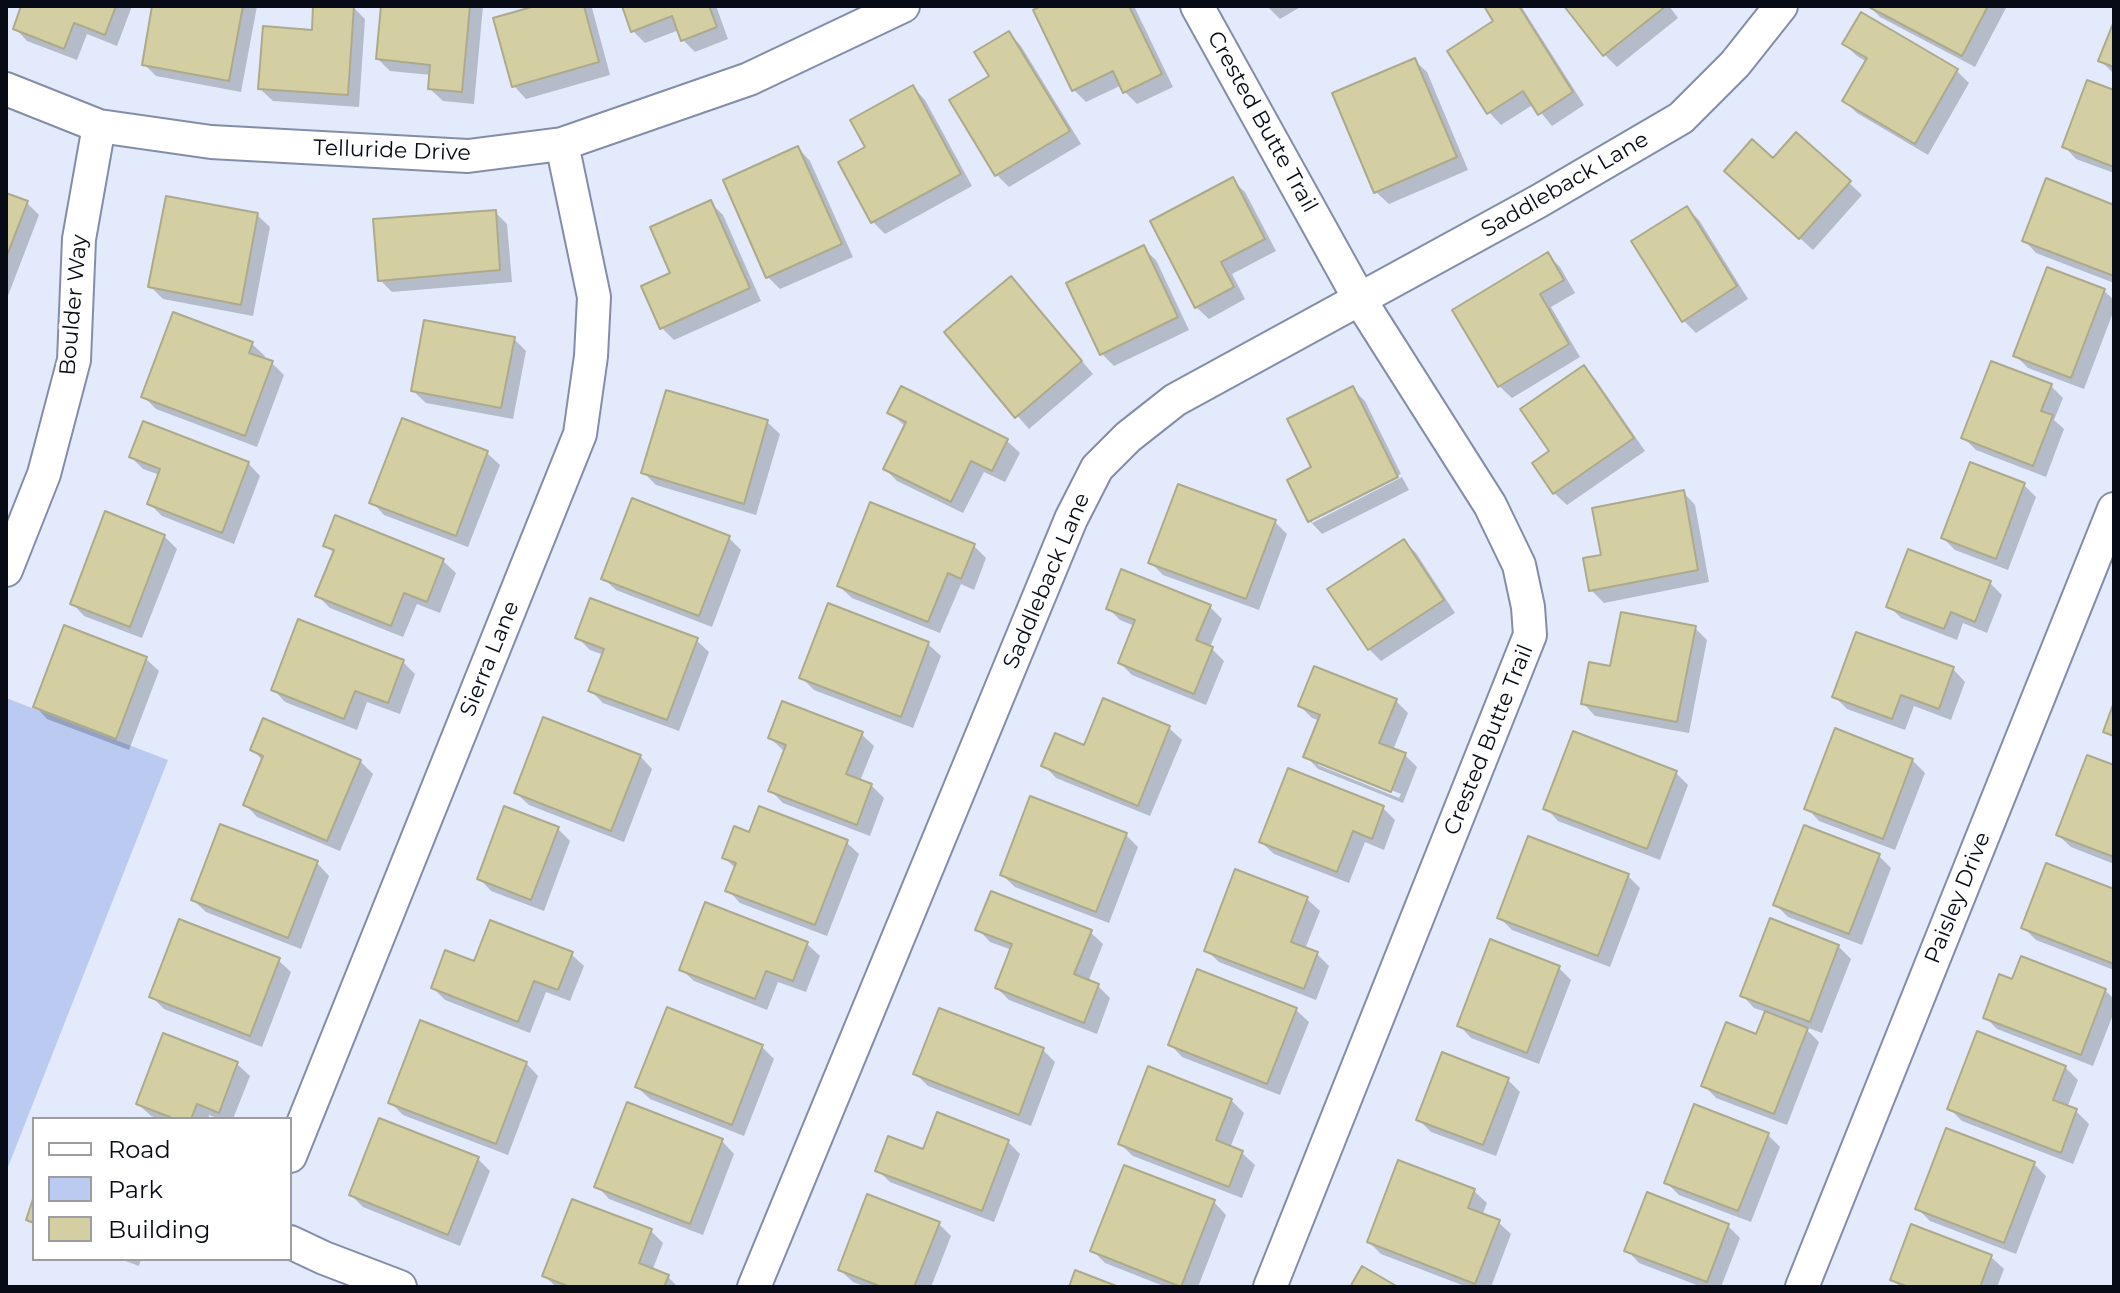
<!DOCTYPE html>
<html>
<head>
<meta charset="utf-8">
<style>
	body { margin:0 }
	#map { position:relative; width:2120px; height:1293px; overflow:hidden; background:#e2eafc; font-family:Montserrat,sans-serif }
	canvas { display:block }
	.frame { position:absolute; inset:0; border:8px solid #070b15; pointer-events:none }
	.legend { position:absolute; left:32px; top:1117px; width:260px; height:144px; box-sizing:border-box; background:#fff; border:2px solid #9c9da1; margin:0; padding:10px 14px; list-style:none; font-size:24px; color:#070b15 }
	.legend li { display:flex; align-items:center; gap:16px; height:40px }
	.legend b { width:40px; border:2px solid #9c9da1 }
</style>
</head>
<body>
<div id="map">
<canvas width="2120" height="1293"></canvas>
<div class="frame"></div>
<ul class="legend">
<li><b style="height:10px;background:#fff"></b>Road</li>
<li><b style="height:22px;background:#bacaf0"></b>Park</li>
<li><b style="height:22px;background:#d3cfa2"></b>Building</li>
</ul>
</div>
<script>
const context = document.querySelector('canvas').getContext('2d');
context.lineJoin = 'round';
function fill(path, color) { context.fillStyle = color; context.fill(path, 'evenodd'); }
const shape = rows => new Path2D(rows.map(r => 'M' + r).join(''));
function stroke(path, color, width, dash) { context.strokeStyle = color; context.lineWidth = width; context.lineCap = dash ? 'butt' : 'round'; context.setLineDash(dash || []); context.stroke(path); }
function drawText(font, color, halo, rows, align = 'center') {
  context.font = font + ' Montserrat,sans-serif'; context.lineWidth = 7; context.setLineDash([]); context.textBaseline = 'middle'; context.strokeStyle = halo; context.fillStyle = color; for (const [text, x, y, turn = 0] of rows) {
    context.save(); context.translate(x, y); context.rotate((+turn || 0) * Math.PI / 180); context.textAlign = isNaN(turn) ? turn : align; if (halo) context.strokeText(text, 0, 0); context.fillText(text, 0, 0); context.restore();
  }
}
fill(shape([
	[6,698,168,760,6,1172]
]), '#bacaf0');
fill(shape([
	[23,6,132,6,117,46,87,34,77,60,27,41,15,28],
	[154,6,257,6,241,92,156,76,144,64],
	[315,6,353,7,365,19,359,107,273,101,260,89,314,32],
	[383,6,483,6,474,104,443,101,430,89,431,75,390,71,378,59],
	[542,6,590,6,592,8,610,75,526,99,514,86],
	[624,6,716,6,728,39,695,52,683,40,679,30,645,43,633,31],
	[1046,6,1134,6,1173,87,1137,104,1125,92,1122,85,1086,102,1074,90],
	[1267,6,1302,6,1280,19],
	[1486,6,1521,6,1584,105,1552,126,1534,104,1501,125,1489,112,1496,22],
	[1566,6,1669,6,1678,18,1617,67,1605,55],
	[1869,6,2007,6,1975,67,1880,17],
	[1861,15,1957,71,1969,83,1928,155,1857,113,1844,101,1867,62,1857,56,1844,44],
	[2114,26,2114,74,2101,61],
	[1009,33,1021,46,1081,144,1009,187,997,175,992,77],
	[1414,60,1427,72,1468,170,1389,204,1376,192],
	[913,87,925,100,972,186,885,234,873,222,867,148],
	[2114,92,2114,173,2076,159,2064,146],
	[798,148,810,161,853,257,780,289,768,277],
	[1773,161,1849,183,1862,195,1813,250,1739,183],
	[1232,180,1245,192,1276,251,1232,274,1245,299,1209,319,1196,307],
	[6,195,27,203,39,215,6,301],
	[710,202,723,215,761,301,674,340,662,328,673,274],
	[2114,207,2114,283,2036,253,2024,240],
	[1687,208,1699,220,1748,299,1696,333,1683,320],
	[495,212,507,224,512,282,392,292,380,280],
	[257,215,270,227,253,316,163,299,151,287],
	[1143,248,1156,260,1189,330,1114,366,1102,354],
	[1548,255,1560,267,1575,293,1551,307,1580,357,1512,398,1499,386],
	[1011,278,1093,374,1029,429,946,333],
	[2104,291,2114,300,2114,310,2084,389,2028,368,2015,355],
	[174,315,252,344,265,356,263,360,272,363,284,375,257,447,156,409,144,397],
	[514,339,526,351,513,419,426,403,413,391],
	[1584,367,1596,380,1645,451,1567,505,1554,493,1535,463,1552,451],
	[2050,385,2063,398,2054,420,2064,429,2046,477,1976,450,1964,438],
	[1352,388,1365,401,1401,474,1312,518,1312,523,1402,477,1409,490,1322,534,1310,521,1290,481,1314,468],
	[902,389,1007,441,1020,453,1005,482,984,472,963,513,897,481,885,469,906,427,890,413],
	[767,422,780,434,756,515,656,485,644,473],
	[487,453,500,465,468,547,384,515,372,502],
	[131,457,248,463,260,476,234,544,162,516,149,503,160,475,143,469],
	[2024,485,2036,497,2008,570,1955,550,1943,538],
	[1683,492,1695,505,1709,582,1604,603,1591,590,1603,557],
	[1275,522,1287,534,1259,610,1163,575,1150,562],
	[164,536,177,549,142,638,84,616,72,603],
	[729,538,741,550,712,627,616,590,603,578],
	[1404,541,1416,553,1455,613,1381,661,1369,649],
	[326,545,443,561,456,573,440,613,417,604,403,637,330,608,318,596,335,554],
	[974,546,986,558,974,590,961,584,940,633,852,598,839,586],
	[1990,583,2002,595,1987,633,1963,623,1957,640,1901,618,1889,606],
	[1209,606,1222,619,1210,647,1224,661,1206,705,1132,675,1120,663,1135,626,1120,620,1108,608],
	[65,628,146,659,159,671,129,750,47,719,35,706],
	[1695,628,1707,640,1689,733,1595,716,1583,703,1612,668],
	[577,637,696,640,709,652,679,731,603,703,590,690,604,655,590,650],
	[928,644,941,656,913,728,814,690,802,678],
	[403,662,415,674,400,714,367,702,357,730,285,702,273,689],
	[1953,669,1965,682,1951,720,1914,706,1905,730,1847,709,1835,697],
	[1104,701,1169,728,1182,740,1150,816,1056,778,1044,765,1085,748],
	[1396,701,1408,713,1393,750,1405,755,1417,767,1403,803,1318,769,1306,756,1320,721,1312,718,1300,706],
	[1318,760,1401,794,1399,798,1318,765],
	[861,734,874,746,860,781,871,785,884,798,870,836,783,803,770,790,785,752,770,738],
	[252,749,360,761,373,774,340,851,257,817,245,804,263,761],
	[640,756,652,769,624,842,529,805,516,793],
	[1912,760,1925,773,1895,850,1819,821,1807,808],
	[2114,767,2114,864,2071,847,2058,835],
	[1676,773,1688,785,1660,860,1558,821,1546,808],
	[1383,808,1395,820,1384,850,1365,842,1349,883,1274,854,1261,842],
	[558,829,570,841,544,911,491,891,479,878],
	[1126,835,1138,847,1109,923,1015,887,1002,875],
	[846,842,859,854,827,936,740,903,728,890,736,869,724,857],
	[1879,856,1891,868,1862,945,1788,917,1776,905],
	[317,863,329,876,301,949,206,912,193,900],
	[1628,876,1640,888,1610,967,1512,930,1499,917],
	[2114,892,2114,970,2036,940,2024,928],
	[1307,899,1320,911,1305,949,1317,954,1329,966,1316,1000,1219,962,1206,950],
	[978,929,1090,932,1103,944,1088,982,1098,986,1110,998,1097,1034,1009,1000,997,988,1012,950,990,942],
	[807,944,820,956,806,992,778,982,767,1010,694,981,681,969],
	[1838,946,1851,959,1822,1033,1803,1026,1819,1042,1787,1125,1716,1098,1704,1085,1757,1037,1766,1012,1754,1008,1742,995],
	[571,954,584,966,570,1001,546,992,530,1033,445,1000,433,988,475,964],
	[278,960,291,972,262,1047,164,1009,152,997],
	[1559,968,1571,980,1539,1064,1471,1038,1459,1025],
	[1199,971,1296,1010,1309,1022,1280,1095,1182,1057,1170,1044],
	[2014,982,2105,990,2114,999,2114,1012,2093,1066,1997,1029,1985,1017],
	[762,1047,774,1059,744,1136,650,1099,637,1087],
	[1043,1050,1055,1062,1031,1126,928,1086,916,1074],
	[526,1063,538,1076,508,1155,403,1115,390,1102],
	[237,1064,250,1076,233,1119,219,1119,209,1115,208,1119,159,1119,151,1116,138,1104],
	[2065,1067,2078,1080,2067,1108,2076,1111,2089,1124,2073,1164,1962,1121,1950,1109],
	[1508,1080,1520,1092,1496,1156,1431,1132,1418,1119],
	[1231,1100,1244,1113,1230,1148,1242,1153,1255,1165,1242,1198,1133,1156,1120,1144],
	[1767,1134,1780,1147,1751,1222,1679,1195,1666,1182],
	[722,1141,734,1154,703,1235,609,1199,597,1186],
	[1008,1142,1020,1154,994,1222,890,1182,877,1170,924,1152],
	[478,1159,490,1171,460,1246,363,1207,351,1195],
	[2034,1164,2046,1176,2016,1254,1930,1221,1917,1208],
	[1474,1191,1487,1203,1482,1216,1498,1222,1511,1234,1491,1287,1467,1287,1381,1254,1369,1242],
	[1214,1202,1226,1215,1198,1287,1166,1287,1105,1263,1093,1251],
	[938,1223,951,1236,931,1287,866,1287,853,1282,840,1270],
	[1728,1226,1740,1238,1721,1287,1702,1287,1639,1263,1627,1250],
	[651,1231,663,1243,652,1271,668,1277,678,1287,556,1287,545,1276],
	[1991,1257,2004,1269,1997,1287,1900,1287,1892,1279],
	[120,1259,141,1259,139,1266]
]), '#0003');
const building = shape([
	[21,6,116,6,105,35,74,23,64,49,13,29,21,6],
	[152,6,243,6,229,81,142,65,152,6],
	[313,6,354,6,348,95,258,89,263,26,312,30,313,6],
	[381,6,470,6,462,92,428,89,430,65,376,59,381,6],
	[535,6,584,6,599,62,512,87,493,18,535,6],
	[622,6,709,6,717,27,681,41,672,16,631,32,622,6],
	[1041,6,1129,6,1162,74,1123,93,1113,71,1072,91,1033,10,1041,6],
	[1484,6,1519,6,1573,92,1538,115,1523,91,1487,114,1447,51,1493,21,1484,6],
	[1564,6,1666,6,1603,56,1564,6],
	[1867,6,1988,6,1962,56,1867,6],
	[1861,12,1958,69,1915,144,1842,101,1867,58,1842,44,1861,12],
	[2114,21,2114,67,2098,61,2114,21],
	[1009,31,1070,131,995,176,949,100,989,76,974,52,1009,31],
	[1415,58,1457,157,1374,193,1332,93,1415,58],
	[2087,80,2114,90,2114,167,2062,147,2087,80],
	[913,85,961,174,871,223,838,162,865,147,850,120,913,85],
	[1796,132,1851,181,1799,239,1724,171,1752,139,1773,158,1796,132],
	[798,146,842,244,766,278,723,180,798,146],
	[1233,177,1265,239,1221,262,1234,287,1195,308,1150,221,1233,177],
	[2046,178,2114,205,2114,276,2022,241,2046,178],
	[6,193,28,201,6,258,6,193],
	[166,196,258,213,241,305,148,287,166,196],
	[711,200,750,288,660,329,641,286,670,273,650,227,711,200],
	[1687,206,1737,286,1682,322,1631,241,1687,206],
	[496,210,500,270,378,281,373,219,496,210],
	[1144,245,1178,317,1100,355,1066,283,1144,245],
	[1548,252,1564,280,1540,294,1569,344,1498,387,1452,310,1548,252],
	[2047,267,2105,289,2071,378,2013,356,2047,267],
	[1011,276,1082,361,1015,418,944,332,1011,276],
	[173,312,253,342,249,353,273,361,245,436,141,397,173,312],
	[424,320,515,337,501,408,411,391,424,320],
	[1991,361,2052,384,2041,411,2053,415,2033,466,1961,438,1991,361],
	[1584,365,1634,438,1553,494,1532,463,1549,451,1520,409,1584,365],
	[901,386,1008,439,992,471,971,461,951,502,883,469,906,422,887,413,901,386],
	[1353,386,1398,477,1308,522,1287,480,1311,467,1287,419,1353,386],
	[666,390,768,420,744,504,641,473,666,390],
	[402,418,488,451,456,536,369,503,402,418],
	[143,421,249,462,222,533,147,504,160,469,129,457,143,421],
	[1970,462,2025,483,1996,559,1941,538,1970,462],
	[1178,484,1276,520,1246,599,1148,563,1178,484],
	[1684,490,1698,570,1589,591,1583,558,1601,555,1592,508,1684,490],
	[632,498,730,536,699,616,601,579,632,498],
	[870,502,975,544,961,579,948,573,928,622,837,586,870,502],
	[105,511,165,535,130,627,70,604,105,511],
	[335,515,444,559,427,602,404,593,391,626,315,596,334,550,323,546,335,515],
	[1404,539,1444,600,1368,650,1327,589,1404,539],
	[1908,549,1991,581,1975,622,1951,612,1944,629,1886,607,1908,549],
	[1121,569,1211,605,1196,640,1213,647,1194,694,1118,663,1135,620,1106,609,1121,569],
	[590,598,698,638,667,720,588,691,604,649,575,638,590,598],
	[828,603,929,642,901,717,799,678,828,603],
	[1621,612,1696,626,1677,722,1581,704,1589,662,1610,666,1621,612],
	[298,619,404,660,388,703,355,691,344,719,271,690,298,619],
	[64,625,147,657,116,739,33,707,64,625],
	[1856,632,1954,667,1939,709,1901,695,1892,719,1832,697,1856,632],
	[1314,666,1397,699,1379,743,1406,753,1391,792,1303,757,1320,715,1298,706,1314,666],
	[1103,698,1170,726,1138,806,1041,766,1055,733,1084,745,1103,698],
	[782,701,863,732,846,774,872,784,857,825,768,791,786,745,768,738,782,701],
	[2114,702,2114,736,2103,732,2114,702],
	[543,717,641,755,611,831,514,793,543,717],
	[263,718,361,760,327,841,243,805,263,756,250,750,263,718],
	[1835,728,1913,759,1883,839,1804,809,1835,728],
	[1573,731,1677,771,1647,849,1543,809,1573,731],
	[2087,755,2114,765,2114,857,2056,835,2087,755],
	[1288,768,1384,806,1372,839,1353,831,1337,872,1259,842,1288,768],
	[1030,796,1127,833,1096,912,1000,875,1030,796],
	[504,806,559,827,531,900,477,879,504,806],
	[759,806,848,840,815,925,725,891,736,863,722,858,734,826,749,832,759,806],
	[220,824,318,861,288,938,191,900,220,824],
	[1804,825,1880,854,1849,934,1773,905,1804,825],
	[1528,836,1629,874,1598,956,1497,918,1528,836],
	[2046,863,2114,889,2114,964,2021,928,2046,863],
	[1235,869,1308,897,1291,942,1318,952,1304,989,1204,951,1235,869],
	[991,891,1092,930,1074,974,1099,984,1084,1023,995,988,1012,944,975,930,991,891],
	[705,902,808,942,793,981,766,971,755,999,679,970,705,902],
	[1770,918,1839,945,1810,1022,1740,996,1770,918],
	[179,919,280,958,250,1036,149,997,179,919],
	[490,920,573,952,558,990,534,981,518,1022,431,988,445,950,474,961,490,920],
	[1490,939,1560,966,1527,1053,1457,1026,1490,939],
	[2021,956,2106,989,2081,1055,1983,1018,1999,974,2012,979,2021,956],
	[1197,969,1297,1008,1267,1084,1168,1045,1197,969],
	[667,1007,763,1045,732,1125,635,1087,667,1007],
	[939,1008,1044,1048,1019,1115,913,1074,939,1008],
	[1765,1011,1808,1028,1774,1114,1701,1086,1726,1022,1756,1034,1765,1011],
	[420,1020,527,1062,496,1144,388,1103,420,1020],
	[1977,1031,2066,1066,2053,1100,2077,1109,2061,1153,1947,1109,1977,1031],
	[163,1033,238,1062,219,1113,197,1104,191,1119,175,1119,136,1104,163,1033],
	[1442,1052,1509,1078,1483,1145,1416,1120,1442,1052],
	[1148,1066,1232,1099,1216,1140,1243,1151,1229,1187,1118,1144,1148,1066],
	[627,1102,723,1139,690,1224,594,1187,627,1102],
	[1694,1104,1769,1133,1738,1211,1664,1183,1694,1104],
	[937,1112,1009,1140,982,1211,875,1171,888,1136,923,1149,937,1112],
	[379,1118,479,1157,448,1235,349,1195,379,1118],
	[1946,1128,2035,1162,2004,1243,1915,1209,1946,1128],
	[1398,1160,1475,1189,1468,1208,1500,1220,1475,1284,1367,1242,1398,1160],
	[1124,1165,1215,1200,1181,1287,1090,1251,1124,1165],
	[1647,1192,1729,1224,1707,1282,1624,1251,1647,1192],
	[867,1194,940,1222,914,1287,882,1287,838,1270,867,1194],
	[34,1196,34,1223,26,1220,34,1196],
	[572,1199,652,1229,639,1263,669,1275,664,1287,570,1287,542,1276,572,1199],
	[1911,1224,1992,1255,1980,1287,1909,1287,1890,1280,1911,1224],
	[1362,1266,1398,1287,1350,1287,1362,1266],
	[1075,1270,1119,1287,1069,1287,1075,1270]
]);
fill(building, '#d3cfa2');
stroke(building, '#adaa8b', 2);
const minor = shape([
	[1197,6,1360,300,1490,505,1519,565,1528,607,1530,635,1270,1287],
	[6,89,99,126,211,142,468,156,562,144,749,79,903,6],
	[6,570,44,474,74,360,79,239,99,126],
	[290,1156,580,434,591,356,594,297,562,144],
	[290,1242,324,1258,400,1287],
	[754,1287,1071,519,1097,468,1128,437,1175,400,1539,201,1681,118,1735,64,1781,6],
	[1802,1287,2114,509]
]);
stroke(minor, '#828ea9', 36);
stroke(minor, '#fff', 32);
drawText('22px', '#070b15', '#fff', [
	["Crested Butte Trail",1262,122,61],
	["Telluride Drive",392,151,2],
	["Saddleback Lane",1565,185,-30],
	["Boulder Way",74,305,-85],
	["Saddleback Lane",1047,581,-67],
	["Sierra Lane",490,659,-68],
	["Crested Butte Trail",1489,740,-68],
	["Paisley Drive",1958,898,-68]
]);
</script>
</body>
</html>
